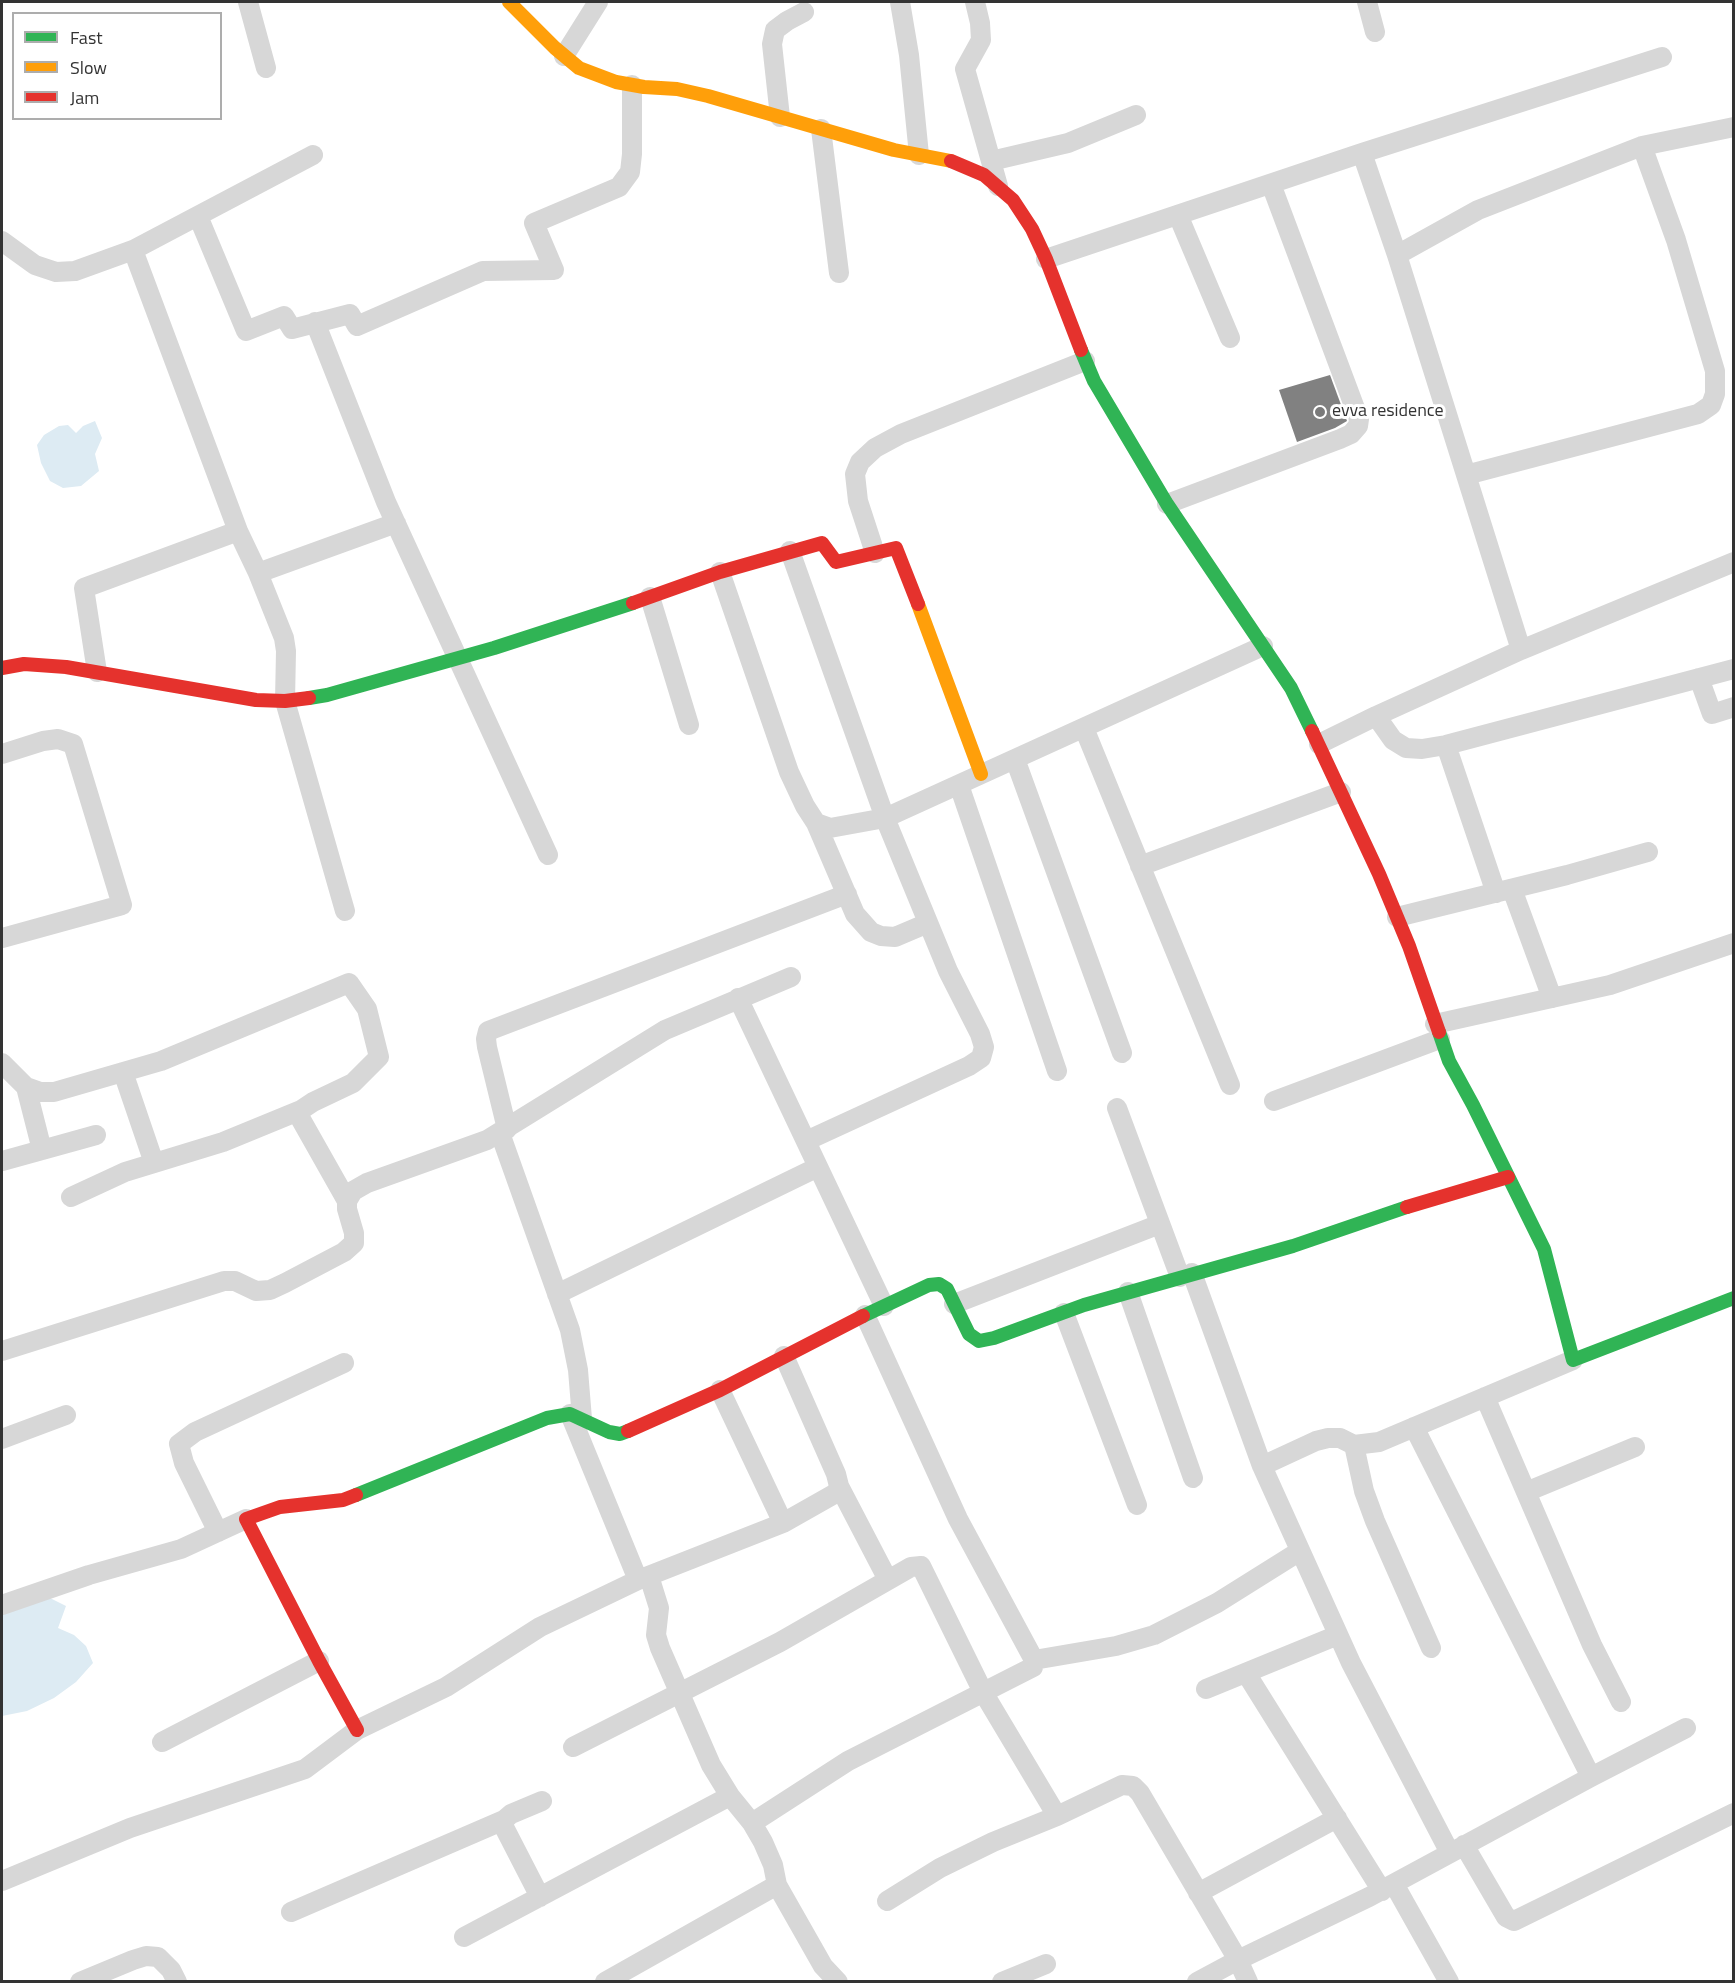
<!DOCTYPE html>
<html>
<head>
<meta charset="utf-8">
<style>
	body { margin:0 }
	#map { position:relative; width:1735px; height:1983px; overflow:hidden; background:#fff; font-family:"Titillium Web",sans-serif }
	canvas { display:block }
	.frame { position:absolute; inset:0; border:3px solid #333; pointer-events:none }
	.legend { position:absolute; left:12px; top:12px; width:210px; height:108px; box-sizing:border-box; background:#fff; border:2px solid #adadad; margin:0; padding:8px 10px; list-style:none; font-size:18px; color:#333 }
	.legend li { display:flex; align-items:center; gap:12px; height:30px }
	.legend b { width:30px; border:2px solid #adadad }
</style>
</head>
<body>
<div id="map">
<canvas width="1735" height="1983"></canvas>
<div class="frame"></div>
<ul class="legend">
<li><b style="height:8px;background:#30b455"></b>Fast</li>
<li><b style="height:8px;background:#ff9f0a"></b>Slow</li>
<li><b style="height:8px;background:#e5322d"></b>Jam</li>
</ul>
</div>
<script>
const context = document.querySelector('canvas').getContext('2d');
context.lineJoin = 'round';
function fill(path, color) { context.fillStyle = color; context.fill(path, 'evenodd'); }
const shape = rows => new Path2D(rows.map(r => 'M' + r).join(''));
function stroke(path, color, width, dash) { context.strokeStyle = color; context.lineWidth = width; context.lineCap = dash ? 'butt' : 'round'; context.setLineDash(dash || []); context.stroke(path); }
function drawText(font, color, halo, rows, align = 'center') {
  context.font = font + ' "Titillium Web",sans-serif'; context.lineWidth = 6; context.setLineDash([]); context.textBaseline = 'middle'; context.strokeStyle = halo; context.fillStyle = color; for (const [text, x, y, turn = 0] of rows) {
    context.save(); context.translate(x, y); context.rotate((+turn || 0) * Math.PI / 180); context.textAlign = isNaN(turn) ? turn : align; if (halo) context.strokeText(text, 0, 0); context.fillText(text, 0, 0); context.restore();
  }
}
fill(shape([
	[95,421,102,438,95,454,99,471,81,486,63,488,50,481,41,463,37,445,44,435,59,426,68,425,76,433,83,426],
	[46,1596,66,1606,58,1628,74,1635,86,1646,93,1663,76,1682,54,1698,27,1711,2,1716,2,1611]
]), '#ddebf3');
fill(shape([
	[1330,375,1347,421,1335,428,1297,442,1279,390]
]), '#818181');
stroke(shape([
	[248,2,266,68],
	[900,2,909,55,919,155],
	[975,2,980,23,981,40,965,69,998,186],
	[1367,2,1375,32],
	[564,56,598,2],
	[780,117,772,44,775,30,787,21,804,12],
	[821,129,839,273],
	[1362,153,1397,255,1521,650],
	[991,161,1068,143,1136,115],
	[1178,215,1230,338],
	[198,216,246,331,284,316,292,329,350,314,357,326,483,271,554,270,534,223,619,187,630,172,632,154,632,85],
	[2,241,35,265,56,272,75,271,133,250,313,155],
	[133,250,238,531,258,573,284,638,286,651,285,701,345,911],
	[1397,255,1478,210,1642,146],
	[1046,259,1362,153,1662,57],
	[315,322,386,502,548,855],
	[1466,475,1698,414,1711,405,1715,394,1715,371,1676,240,1642,146,1734,127],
	[1167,504,1340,439,1351,434,1358,426,1359,419,1271,184],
	[790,551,885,818,948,971,980,1034,984,1047,981,1058,969,1066,806,1141],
	[875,553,858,501,855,474,860,462,875,448,901,434,1085,361],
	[720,572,789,772,805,806,816,823,830,828,885,818,1263,646],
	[258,573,396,523],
	[650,597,689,725],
	[97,672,84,588,238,531],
	[1699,678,1712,714,1734,707],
	[1376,716,1393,740,1406,748,1422,749,1446,745,1734,669],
	[1084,728,1230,1085],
	[1319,744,1376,716,1521,650,1734,562],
	[1446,745,1496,893],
	[2,754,43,741,58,739,73,744,122,905,2,938],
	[1015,759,1122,1053],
	[959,785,1057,1071],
	[816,823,855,914,871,932,881,936,895,937,928,923],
	[1140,866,1341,792],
	[1512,889,1552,998],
	[1397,917,1567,875,1648,852],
	[738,998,884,1306],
	[1435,1024,1610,985,1734,943],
	[2,1063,26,1087,40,1092,54,1092,161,1061,349,983,367,1009,379,1057,353,1083,313,1102,301,1110,299,1116,347,1201],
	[123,1072,154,1163],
	[26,1087,42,1150],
	[1274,1101,1440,1039],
	[1117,1108,1180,1277],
	[507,1129,487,1047,486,1039,488,1031,847,894],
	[500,1133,570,1330,578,1370,582,1419],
	[2,1161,96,1135],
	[71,1197,125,1172,223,1142,301,1110],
	[1192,1273,1262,1466,1351,1663,1450,1853],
	[1128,1292,1193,1478],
	[557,1294,818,1167],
	[954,1304,1160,1224],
	[1064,1313,1137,1505],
	[2,1351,224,1281,235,1281,256,1291,270,1290,285,1283,344,1252,354,1243,354,1233,347,1209,347,1201,353,1191,367,1183,487,1140,665,1030,791,977],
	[720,1390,783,1523,836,1493,839,1486,836,1474,784,1356],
	[1485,1397,1592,1645,1621,1702],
	[570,1414,638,1580],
	[1414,1427,1591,1777],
	[2,1439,66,1415],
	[1354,1445,1364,1491,1375,1521,1431,1648],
	[1262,1466,1316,1441,1328,1438,1340,1438,1354,1445,1379,1442,1573,1360],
	[839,1486,888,1580],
	[1526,1492,1635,1447],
	[218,1532,184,1463,179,1444,195,1432,344,1363],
	[649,1576,659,1608,656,1635,660,1648,711,1765,730,1796,752,1823,763,1842,773,1865,777,1885,823,1966,838,1982],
	[2,1605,89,1575,181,1549,246,1519],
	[1034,1660,1116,1646,1154,1635,1217,1603,1300,1551],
	[1246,1673,1382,1891],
	[1206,1689,1338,1635],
	[162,1742,319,1661],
	[573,1747,780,1642,911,1567,921,1566,983,1692,1057,1816,993,1842,940,1868,887,1901],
	[1057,1816,1122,1785,1133,1786,1140,1793,1238,1960,1248,1982],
	[752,1823,848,1761,1033,1667,1034,1660,958,1519,865,1315],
	[1464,1845,1506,1917,1514,1921,1734,1813],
	[2,1881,130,1828,305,1769,357,1730,446,1687,540,1627,638,1580,783,1523],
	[1394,1884,1449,1982],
	[1198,1893,1337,1818],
	[540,1897,504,1827,504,1820,511,1814,542,1801],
	[291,1912,504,1820],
	[464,1937,730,1796],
	[80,1982,133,1960,146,1956,158,1957,171,1970,177,1982],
	[605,1982,777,1885],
	[1002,1982,1046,1964],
	[1197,1982,1238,1960,1369,1897,1591,1777,1686,1728]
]), '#d7d7d7', 20);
stroke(shape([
	[1081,350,1094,381,1167,504,1291,688,1312,731],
	[309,698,327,695,494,648,633,603],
	[1439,1032,1449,1061,1473,1105,1544,1249,1573,1360,1734,1298],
	[863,1316,929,1285,939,1284,947,1289,969,1334,979,1341,994,1338,1084,1305,1293,1246,1407,1207],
	[356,1495,547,1418,570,1414,609,1432,620,1434,628,1431]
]), '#30b455', 14);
stroke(shape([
	[509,2,555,48,579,68,616,82,644,87,677,89,708,96,894,150,951,161],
	[918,604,981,774]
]), '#ff9f0a', 14);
stroke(shape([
	[951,161,984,175,1013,200,1032,229,1046,259,1081,350],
	[633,603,720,572,822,543,836,562,896,548,918,604],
	[2,668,24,664,66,667,256,700,285,701,309,698],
	[1312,731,1379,874,1409,946,1439,1032],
	[1407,1207,1508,1177],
	[628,1431,720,1390,863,1316],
	[356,1495,343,1500,280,1507,246,1519,319,1661,357,1730]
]), '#e5322d', 14);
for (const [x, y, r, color] of [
	[1320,412,6,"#7a7a7a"]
]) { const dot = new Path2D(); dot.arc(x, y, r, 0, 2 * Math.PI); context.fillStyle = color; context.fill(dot); stroke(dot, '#fff', 2); }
drawText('18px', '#333', '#fff', [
	["evva residence",1332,412]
], 'left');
</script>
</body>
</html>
